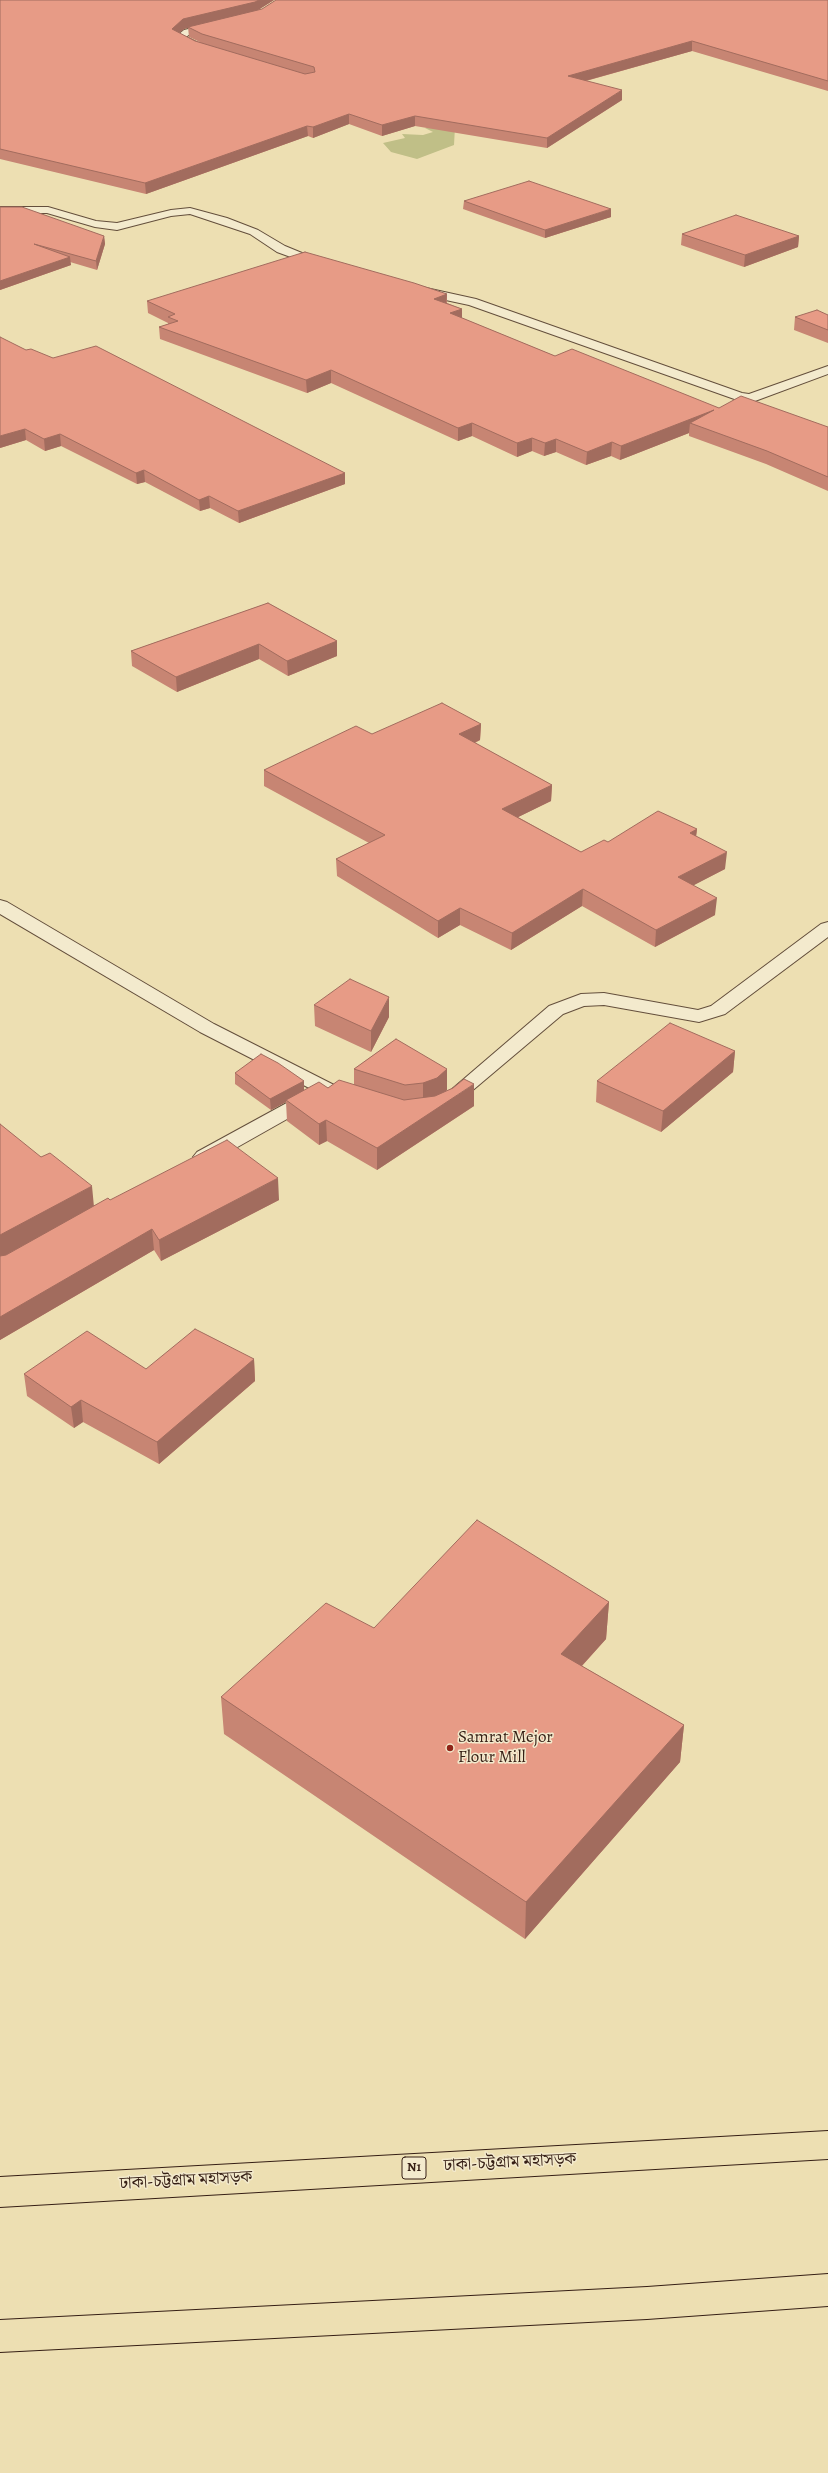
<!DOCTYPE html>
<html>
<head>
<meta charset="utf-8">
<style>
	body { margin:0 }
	canvas { display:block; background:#eddfb2 }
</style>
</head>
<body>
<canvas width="828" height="2473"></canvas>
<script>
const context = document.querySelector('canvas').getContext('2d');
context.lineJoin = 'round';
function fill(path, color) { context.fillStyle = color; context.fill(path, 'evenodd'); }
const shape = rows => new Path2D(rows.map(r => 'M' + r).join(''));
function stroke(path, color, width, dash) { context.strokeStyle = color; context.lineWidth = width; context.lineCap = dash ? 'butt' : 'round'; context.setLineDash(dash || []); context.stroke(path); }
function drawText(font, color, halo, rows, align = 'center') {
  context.font = font + ' Alegreya,"Noto Serif Bengali",serif'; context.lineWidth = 3; context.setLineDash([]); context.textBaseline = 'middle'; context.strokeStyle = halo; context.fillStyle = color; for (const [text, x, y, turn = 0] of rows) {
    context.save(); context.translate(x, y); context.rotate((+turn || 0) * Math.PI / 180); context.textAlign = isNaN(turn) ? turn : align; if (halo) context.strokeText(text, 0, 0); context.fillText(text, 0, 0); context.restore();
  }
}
fill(shape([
	[455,127,454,145,417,159,391,152,383,143,405,138,402,134,423,135,433,132,425,128]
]), '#c0bf87');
const minor = shape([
	[218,22,223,25,221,27,190,34,186,37,204,46,204,50,198,50,174,38,184,30,218,22],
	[0,207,48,207,96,221,117,223,171,210,190,208,227,218,258,230,285,246,331,265,325,269,321,268,277,252,250,234,190,214,171,216,117,230,95,227,47,213,0,213,0,207],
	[417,286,476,299,742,393,749,394,828,366,828,374,755,401,740,401,469,305,413,293,411,290,413,287,417,286],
	[0,900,7,902,214,1024,334,1085,351,1090,354,1094,351,1098,344,1100,320,1093,322,1097,319,1101,211,1162,204,1164,197,1162,193,1157,197,1152,305,1093,317,1092,200,1032,0,914,0,900],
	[828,922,828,937,725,1014,699,1022,604,1005,584,1006,563,1014,454,1106,447,1108,440,1106,437,1102,549,1006,581,994,604,993,698,1010,711,1006,821,924,828,922]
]);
const trunk = shape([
	[828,2131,828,2159,0,2207,0,2177,828,2131],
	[828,2274,828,2306,647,2319,0,2352,0,2320,647,2287,828,2274]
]);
stroke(minor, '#644f3c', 2);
stroke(trunk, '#361f15', 2);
fill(minor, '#f3eacd');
fill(trunk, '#eddfb2');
fill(shape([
	[0,0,274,0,258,10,828,0,828,91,692,51,586,81,622,100,547,148,415,126,382,136,349,124,313,138,308,136,146,194,0,159],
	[188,27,189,37,200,42,195,41,179,33,184,29],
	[464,201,611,217,545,238,463,209],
	[0,207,104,236,105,244,97,270,70,262,71,265,0,290],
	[682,234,799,236,798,247,744,267,681,245],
	[447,294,447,303,462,309,462,318,555,356,719,408,828,427,828,491,766,464,689,436,689,433,620,460,611,456,586,465,556,452,544,456,532,451,517,457,472,436,458,441,331,383,307,393,160,339,159,327,168,324,168,323,148,313,147,301],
	[828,315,828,343,794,330,795,317],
	[26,350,53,358,345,473,345,484,239,523,210,508,200,511,145,482,137,484,61,446,45,451,26,440,0,448],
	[268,603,337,641,337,656,288,676,259,659,177,692,132,666,131,651],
	[481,724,480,740,475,743,552,785,551,801,518,817,581,852,608,842,697,829,696,836,725,869,693,885,715,915,655,947,582,906,511,950,460,925,438,938,337,876,336,859,369,843,264,786,264,770,372,734],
	[314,1005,389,1017,371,1052,315,1026],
	[396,1039,447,1090,446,1091,474,1106,377,1170,327,1141,319,1145,287,1121,286,1102,271,1110,235,1084,235,1073,304,1081,304,1090,354,1085,354,1069],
	[735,1051,733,1072,661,1132,596,1102,597,1081],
	[0,1124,94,1206,110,1200,279,1200,161,1261,154,1250,0,1340],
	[254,1359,255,1381,159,1464,83,1422,74,1428,27,1396,24,1374,146,1369],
	[609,1602,606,1639,582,1666,684,1725,680,1762,525,1939,224,1734,221,1697,374,1628]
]), '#c78573');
fill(shape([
	[259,0,274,0,255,12,184,29,173,39,172,29,183,19],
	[692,41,692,51,567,86,568,76],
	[622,90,622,100,547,148,547,138],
	[349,114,349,124,313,138,313,127],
	[415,116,415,126,382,136,382,125],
	[307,126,308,136,146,194,145,183],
	[611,209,611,217,545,238,545,230],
	[104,236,105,244,97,270,96,261],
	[799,236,798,247,744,267,745,255],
	[70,257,71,265,0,290,0,281],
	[447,294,446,307,434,299],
	[462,309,462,321,450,313],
	[331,370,331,383,307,393,306,380],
	[714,410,690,423,689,433,620,460,621,446],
	[472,423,472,436,458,441,458,428],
	[25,429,26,440,0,448,0,436],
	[60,434,61,446,45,451,44,439],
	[532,438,532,451,517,457,517,443],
	[556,439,556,452,544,456,545,443],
	[612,442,611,456,586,465,587,452],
	[144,470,145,482,137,484,136,473],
	[345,473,345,484,239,523,238,511],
	[209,496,210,508,200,511,199,500],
	[337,641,337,656,288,676,287,661],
	[259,644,259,659,177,692,176,677],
	[481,724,480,740,458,750,459,734],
	[552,785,551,801,502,825,502,809],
	[697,829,695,845,690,833],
	[727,852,725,869,677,894,678,877],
	[583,889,582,906,511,950,512,933],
	[717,898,715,915,655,947,656,930],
	[460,908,460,925,438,938,438,921],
	[389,997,389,1017,371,1052,371,1031],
	[735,1051,733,1072,661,1132,663,1111],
	[447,1069,447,1090,437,1099,423,1105,423,1083],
	[304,1081,304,1092,286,1100,286,1102,271,1110,270,1099],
	[474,1084,474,1106,377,1170,377,1148],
	[326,1120,327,1141,319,1145,319,1124],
	[278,1178,279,1200,161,1261,159,1240],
	[92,1186,94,1207,0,1258,0,1235],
	[152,1229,154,1250,0,1340,0,1317],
	[254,1359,255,1381,159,1464,157,1442],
	[81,1400,83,1422,74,1428,71,1407],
	[609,1602,606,1639,559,1691,561,1654],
	[684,1725,680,1762,525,1939,526,1902]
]), '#a26c5e');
const building = shape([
	[0,0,259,0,255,2,183,19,172,29,195,41,305,74,315,72,314,67,202,34,188,27,262,9,276,0,828,0,828,81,692,41,568,76,622,90,547,138,415,116,382,125,349,114,313,127,307,126,145,183,0,149,0,0],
	[529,181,611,209,545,230,464,201,529,181],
	[0,207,22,207,104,236,96,261,34,244,70,257,0,281,0,207],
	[736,215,799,236,745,255,682,234,736,215],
	[305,252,414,283,447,294,434,299,462,309,450,313,555,356,572,349,719,408,741,396,828,427,828,477,767,451,690,423,714,410,621,446,612,442,587,452,556,439,545,443,532,438,517,443,472,423,458,428,331,370,306,380,159,327,178,321,168,317,175,314,147,301,305,252],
	[817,310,828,315,828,330,795,317,817,310],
	[0,337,26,350,31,349,53,358,96,346,345,473,238,511,209,496,199,500,144,470,136,473,60,434,44,439,25,429,0,436,0,337],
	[268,603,337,641,287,661,259,644,176,677,131,651,268,603],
	[442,703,481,724,459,734,552,785,502,809,581,852,604,840,608,842,658,811,697,829,690,833,727,852,678,877,717,898,656,930,583,889,512,933,460,908,438,921,336,859,385,835,264,770,356,726,372,734,442,703],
	[350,979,389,997,371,1031,314,1005,350,979],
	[670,1023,735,1051,663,1111,597,1081,670,1023],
	[396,1039,447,1069,437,1078,423,1083,405,1085,354,1069,396,1039],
	[261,1054,278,1063,304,1081,270,1099,235,1073,261,1054],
	[464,1079,474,1084,377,1148,326,1120,319,1124,286,1100,319,1082,328,1088,339,1080,404,1100,435,1096,453,1088,464,1079],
	[0,1124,41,1157,50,1153,92,1186,0,1235,0,1124],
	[227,1140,278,1178,159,1240,152,1229,0,1317,0,1256,6,1255,108,1198,110,1200,227,1140],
	[195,1329,254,1359,157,1442,81,1400,71,1407,24,1374,87,1331,146,1369,195,1329],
	[477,1520,609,1602,561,1654,684,1725,526,1902,221,1697,326,1603,374,1628,477,1520]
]);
fill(building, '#e79b86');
stroke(building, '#a26c5e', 1);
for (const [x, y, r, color] of [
	[450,1748,4,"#8f2418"]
]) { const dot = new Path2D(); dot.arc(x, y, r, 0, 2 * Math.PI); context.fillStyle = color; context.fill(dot); stroke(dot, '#f3eacd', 1.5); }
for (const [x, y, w] of [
	[414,2168,24]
]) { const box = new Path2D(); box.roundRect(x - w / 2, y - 11, w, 22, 3); context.fillStyle = '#f3eacd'; context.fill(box); stroke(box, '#361f15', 1); }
drawText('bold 13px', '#361f15', null, [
	["N1",414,2168]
]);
drawText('17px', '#361f15', '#f3eacd', [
	["Samrat Mejor",458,1738],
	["Flour Mill",458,1758]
], 'left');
drawText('17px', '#361f15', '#f3eacd', [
	["ঢাকা-চট্টগ্রাম মহাসড়ক",510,2163,-3],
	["ঢাকা-চট্টগ্রাম মহাসড়ক",186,2181,-3]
]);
</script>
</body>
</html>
